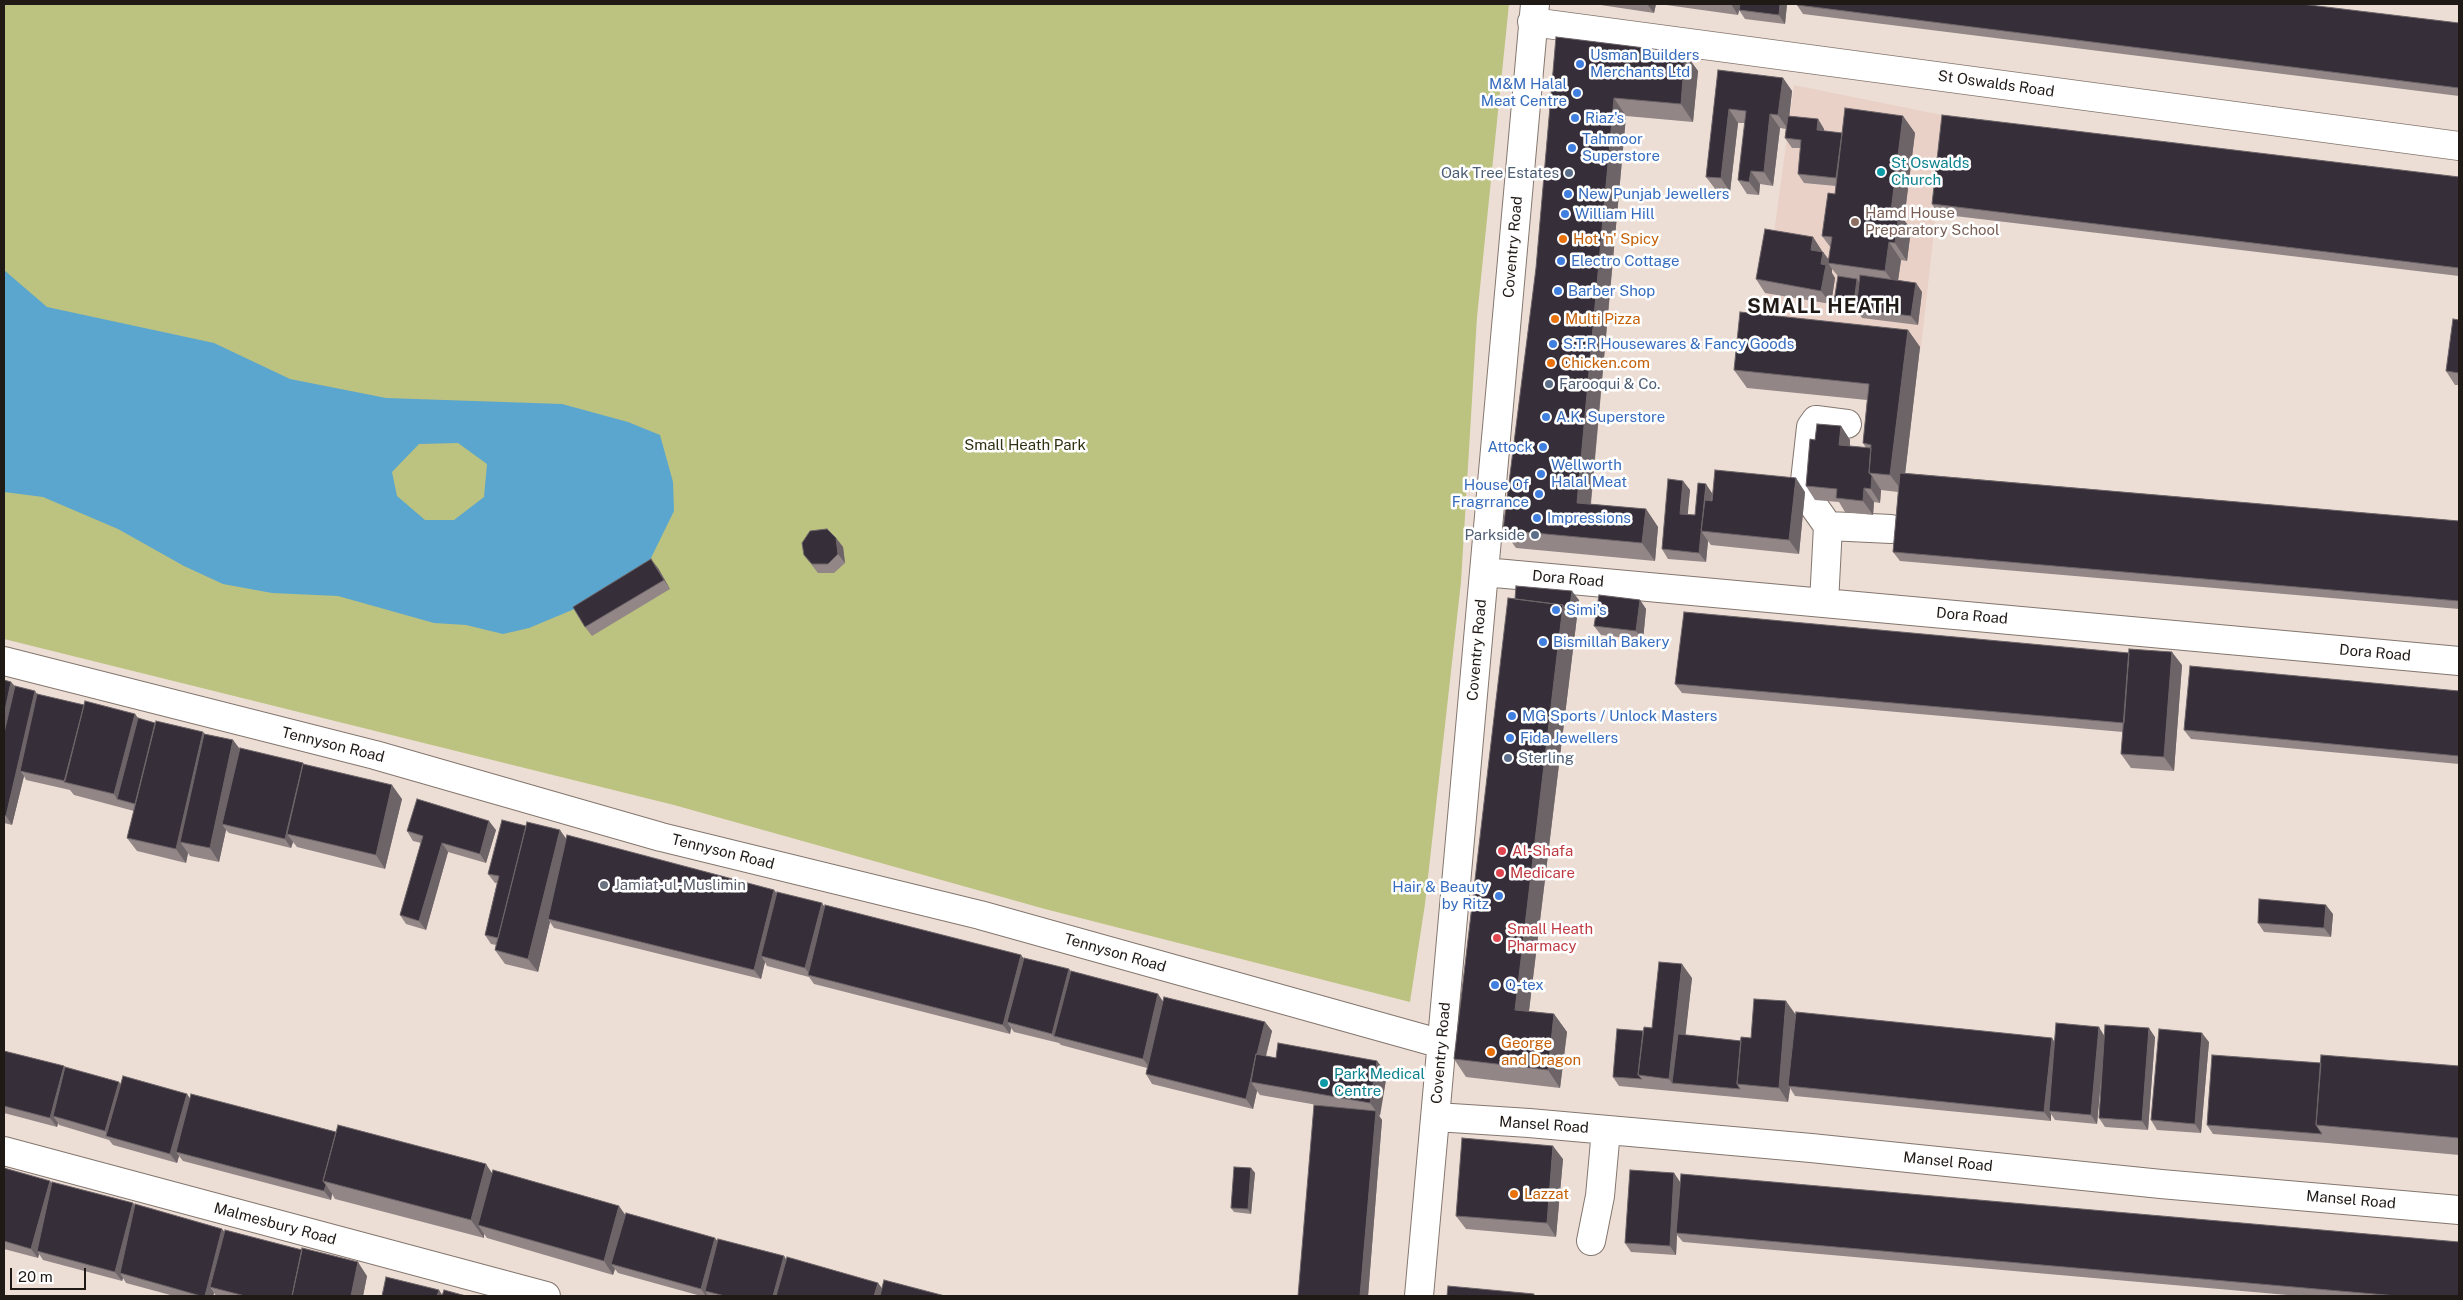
<!DOCTYPE html>
<html>
<head>
<meta charset="utf-8">
<style>
	body { margin:0 }
	#map { position:relative; width:2463px; height:1300px; overflow:hidden; background:#edded5; font-family:"Public Sans",sans-serif }
	canvas { display:block }
	.frame { position:absolute; inset:0; border:5px solid #201a17; pointer-events:none }
	.scale { position:absolute; left:10px; top:1268px; width:76px; height:22px; box-sizing:border-box; border:2px solid #201a17; border-top:0; padding-left:6px; font-size:15px; line-height:18px; white-space:nowrap; color:#201a17; -webkit-text-stroke:4px #fff; paint-order:stroke }
</style>
</head>
<body>
<div id="map">
<canvas width="2463" height="1300"></canvas>
<div class="frame"></div>
<div class="scale">20 m</div>
</div>
<script>
const context = document.querySelector('canvas').getContext('2d');
context.lineJoin = 'round';
function fill(path, color) { context.fillStyle = color; context.fill(path, 'evenodd'); }
const shape = rows => new Path2D(rows.map(r => 'M' + r).join(''));
function stroke(path, color, width, dash) { context.strokeStyle = color; context.lineWidth = width; context.lineCap = dash ? 'butt' : 'round'; context.setLineDash(dash || []); context.stroke(path); }
function drawText(font, color, halo, rows, align = 'center') {
  context.font = font + ' "Public Sans",sans-serif'; context.lineWidth = 5; context.setLineDash([]); context.textBaseline = 'middle'; context.strokeStyle = halo; context.fillStyle = color; for (const [text, x, y, turn = 0] of rows) {
    context.save(); context.translate(x, y); context.rotate((+turn || 0) * Math.PI / 180); context.textAlign = isNaN(turn) ? turn : align; if (halo) context.strokeText(text, 0, 0); context.fillText(text, 0, 0); context.restore();
  }
}
fill(shape([
	[1794,85,1947,116,1921,348,1761,329]
]), '#e9d1c8');
fill(shape([
	[4,4,1509,4,1477,317,1461,582,1425,904,1410,1002,1045,909,674,805,4,639]
]), '#bcc280');
fill(shape([
	[4,270,47,307,214,343,290,379,386,398,562,404,628,422,660,435,673,482,674,511,650,560,596,600,529,628,503,634,466,625,434,623,338,596,272,593,223,584,184,566,118,529,43,497,4,492],
	[458,443,487,464,484,497,454,520,425,520,397,496,392,472,419,444]
]), '#5aa6ce');
const minor = shape([
	[1532,22,2459,146],
	[1828,526,1811,502,1805,481,1811,427,1816,420,1847,424],
	[1484,572,2459,661],
	[1824,603,1828,526,1891,529],
	[4,661,375,755,661,837,980,915,1442,1044],
	[1436,1117,1529,1123,1811,1148,2161,1184,2459,1210],
	[4,1151,546,1296],
	[1591,1241,1600,1196,1606,1130],
	[1419,1296,1535,4]
]);
stroke(minor, '#83766e', 30);
stroke(minor, '#fff', 28);
fill(shape([
	[1594,4,1656,4,1654,13],
	[1659,4,1787,4,1785,24,1745,19,1739,10,1738,15],
	[1797,5,2459,23,2459,96,1803,14],
	[1556,37,1685,53,1698,71,1693,122,1626,116,1591,504,1646,509,1658,527,1655,561,1516,548,1503,530,1536,268],
	[1718,70,1783,78,1792,91,1789,116,1818,119,1824,129,1824,131,1842,133,1903,116,1915,133,1904,220,1911,229,1907,261,1901,260,1898,280,1916,283,1922,292,1918,325,1862,318,1857,310,1856,316,1836,313,1833,308,1838,276,1832,269,1832,273,1835,278,1831,304,1765,293,1756,279,1813,237,1822,251,1822,252,1823,252,1829,260,1831,248,1822,236,1835,194,1836,186,1804,183,1798,174,1801,148,1792,148,1785,138,1786,129,1780,128,1773,186,1760,184,1759,195,1747,194,1738,180,1745,123,1738,123,1730,192,1716,190,1706,177],
	[2459,177,2459,276,1938,214,1932,204],
	[2459,320,2459,385,2455,385,2446,371],
	[1908,330,1920,347,1905,473,2459,521,2459,609,1900,561,1893,552,1898,492,1881,490,1880,503,1874,502,1873,515,1845,512,1839,502,1815,500,1806,486,1815,440,1841,426,1850,440,1850,446,1866,448,1863,443,1867,400,1747,388,1734,370],
	[1683,481,1690,490,1687,515,1695,515,1712,493,1712,501,1805,492,1799,554,1711,545,1708,541,1706,562,1668,559,1662,549],
	[836,538,843,547,845,563,834,573,818,573,804,555],
	[658,568,670,589,592,636,585,627],
	[1515,599,1579,600,1529,1011,1554,1014,1567,1032,1560,1088,1466,1077,1454,1059],
	[1640,600,1646,609,1643,640,1601,635,1594,626],
	[2182,665,2174,771,2131,768,2121,754,2123,732,1682,693,1675,684],
	[4,680,11,682,15,686,37,694,84,705,135,714,138,718,155,723,233,740,240,749,303,763,304,765,402,799,385,869,297,847,293,842,291,848,229,833,226,830,219,862,190,856,188,853,186,863,137,851,127,838,134,811,74,795,70,790,26,780,24,776,12,825,4,823],
	[2459,691,2459,764,2191,739,2184,730],
	[496,830,486,863,448,852,426,930,406,924,400,915,421,843,413,841,407,831],
	[566,839,774,890,777,893,822,903,825,908,1021,955,1024,959,1069,969,1071,972,1158,994,1163,1002,1265,1022,1272,1031,1266,1056,1276,1058,1377,1061,1387,1074,1379,1116,1382,1120,1368,1296,1298,1296,1323,1106,1260,1095,1257,1091,1253,1109,1152,1084,1146,1074,1147,1068,1061,1045,1059,1043,1014,1032,1011,1028,1010,1034,814,984,809,977,767,966,765,962,761,979,554,928,550,922,538,972,505,964,495,950,496,945,491,944,485,935,497,883,495,883,488,874],
	[2333,914,2331,937,2264,932,2258,923],
	[1692,978,1685,1035,1741,1041,1751,1038,1796,1015,2055,1043,2104,1036,2155,1037,2148,1130,2105,1127,2099,1118,2101,1079,2097,1124,2055,1120,2051,1114,2051,1121,1795,1096,1790,1088,1788,1102,1619,1086,1613,1077,1643,1031,1652,1028],
	[2209,1042,2201,1133,2157,1130,2151,1120],
	[4,1051,64,1066,65,1068,120,1085,187,1094,190,1099,492,1174,625,1215,717,1240,784,1256,786,1260,882,1289,945,1296,701,1296,618,1273,615,1269,613,1275,487,1238,484,1234,484,1238,335,1199,332,1194,331,1200,183,1161,179,1156,177,1163,113,1145,109,1140,59,1125,58,1123,57,1127,4,1113],
	[2321,1063,2459,1066,2459,1155,2328,1143,2213,1134,2207,1125],
	[1563,1159,1556,1237,1466,1229,1456,1216],
	[4,1168,51,1183,133,1203,135,1207,222,1229,224,1231,367,1276,363,1296,216,1296,214,1293,213,1296,174,1296,126,1283,123,1278,122,1281,43,1260,39,1254,38,1258,4,1249],
	[1251,1168,1255,1173,1251,1214,1234,1212,1231,1208],
	[1674,1173,1680,1182,2459,1296,2299,1296,1683,1242,1677,1235,1676,1255,1631,1252,1625,1243]
]), '#928687');
fill(shape([
	[1647,4,1656,4,1654,13],
	[1731,4,1740,4,1738,15],
	[1780,4,1787,4,1785,24,1779,15],
	[1685,53,1698,71,1693,122,1681,104],
	[1783,78,1792,91,1788,129,1778,115],
	[1614,98,1626,116,1589,521,1577,503],
	[1729,109,1738,123,1730,192,1721,178],
	[1770,114,1780,128,1773,186,1764,172],
	[1903,116,1915,133,1904,220,1911,229,1907,261,1895,243,1891,211],
	[1818,119,1824,129,1823,140,1817,130],
	[1751,171,1760,184,1759,195,1749,182],
	[1813,237,1822,251,1820,263,1811,250],
	[1889,242,1901,260,1897,288,1885,271],
	[1823,252,1831,263,1828,263,1832,269,1832,273,1835,278,1831,304,1821,291,1821,264],
	[1857,279,1860,284,1856,309,1857,310,1856,316,1853,311],
	[1916,283,1922,292,1918,325,1911,316],
	[1908,330,1920,347,1903,492,1890,475],
	[1841,426,1850,440,1849,458,1839,445],
	[1872,476,1881,490,1880,503,1871,489],
	[1796,478,1805,492,1799,554,1789,540],
	[1683,481,1690,490,1687,523,1680,514],
	[1706,484,1712,493,1709,532,1701,531,1708,541,1706,562,1699,553],
	[1864,488,1874,502,1873,515,1863,501],
	[1646,509,1658,527,1655,561,1642,543],
	[836,538,843,547,845,563,838,554],
	[651,559,658,568,670,589,664,580],
	[1572,591,1579,600,1527,1027,1515,1010,1563,605],
	[1640,600,1646,609,1643,640,1636,631],
	[2172,652,2182,665,2174,771,2164,757],
	[11,682,21,695,4,770,4,715],
	[35,691,41,700,20,771,24,776,12,825,6,816],
	[135,714,144,727,117,799,114,794],
	[203,732,213,746,180,842,188,853,186,863,176,849],
	[233,740,243,754,222,824,226,830,219,862,210,848],
	[303,763,309,772,287,834,293,842,291,848,285,839],
	[392,785,402,799,385,869,376,855],
	[489,821,496,830,486,863,480,854],
	[560,830,570,844,548,919,550,922,538,972,528,959],
	[442,843,448,852,426,930,419,921],
	[774,890,780,899,761,956,765,962,761,979,754,970],
	[822,903,828,913,811,976,805,968],
	[2326,905,2333,914,2331,937,2324,928],
	[1021,955,1027,964,1007,1022,1011,1028,1010,1034,1003,1025],
	[1682,964,1692,978,1680,1084,1672,1083,1669,1079],
	[1069,969,1075,979,1054,1036,1059,1043,1052,1034],
	[1158,994,1164,1003,1150,1068,1143,1059],
	[1786,1001,1796,1015,1788,1086,1790,1088,1788,1102,1779,1088],
	[1554,1014,1567,1032,1560,1088,1548,1070],
	[1265,1022,1272,1031,1259,1083,1251,1082,1257,1091,1253,1109,1246,1099],
	[2099,1027,2105,1037,2097,1124,2091,1115],
	[2149,1028,2155,1037,2148,1130,2142,1121],
	[2202,1033,2209,1042,2201,1133,2195,1124],
	[2052,1038,2058,1047,2049,1111,2051,1114,2051,1121,2044,1112],
	[1377,1061,1387,1074,1380,1116,1370,1103],
	[64,1066,70,1076,53,1116,58,1123,57,1127,50,1118],
	[119,1082,125,1092,109,1137,105,1131],
	[187,1094,193,1103,176,1152,179,1156,177,1163,170,1154],
	[1376,1111,1382,1120,1368,1296,1360,1296],
	[1553,1146,1563,1159,1556,1237,1547,1223],
	[486,1164,498,1182,478,1225,484,1234,484,1238,471,1220],
	[1251,1168,1255,1173,1251,1214,1248,1209],
	[1674,1173,1680,1182,1676,1233,1677,1235,1676,1255,1670,1246],
	[50,1181,57,1191,37,1251,39,1254,38,1258,31,1249],
	[326,1185,332,1194,331,1200,324,1191],
	[133,1203,139,1213,120,1273,123,1278,122,1281,115,1272],
	[619,1206,629,1220,611,1264,615,1269,613,1275,604,1261],
	[222,1229,229,1238,210,1287,214,1293,213,1296,205,1296],
	[715,1238,722,1247,705,1291,708,1296,706,1296,701,1289],
	[784,1256,790,1265,782,1296,773,1296],
	[358,1262,367,1276,363,1296,351,1296],
	[878,1283,885,1292,883,1296,874,1296],
	[439,1290,443,1296,437,1296]
]), '#6d6468');
const building = shape([
	[1740,4,1780,4,1779,15,1739,10,1740,4],
	[1797,4,2301,4,2459,23,2459,88,1797,5,1797,4],
	[1556,37,1685,53,1681,104,1614,98,1577,503,1646,509,1642,543,1503,530,1536,268,1556,37],
	[1718,70,1783,78,1778,115,1770,114,1764,172,1751,171,1749,182,1738,180,1746,111,1729,109,1721,178,1706,177,1718,70],
	[1845,108,1903,116,1891,211,1899,212,1895,243,1889,242,1885,271,1828,263,1832,237,1822,236,1828,193,1835,194,1845,108],
	[1942,115,2459,177,2459,268,1932,204,1942,115],
	[1788,116,1818,119,1817,130,1842,133,1836,178,1798,174,1801,140,1785,138,1788,116],
	[1765,229,1813,237,1811,250,1823,252,1821,264,1826,265,1821,291,1756,279,1765,229],
	[1860,275,1916,283,1911,316,1856,309,1860,275],
	[1838,276,1857,279,1853,311,1833,308,1838,276],
	[1740,312,1908,330,1890,475,1869,473,1871,445,1863,443,1869,384,1734,370,1740,312],
	[2453,319,2459,320,2459,373,2446,371,2453,319],
	[1817,424,1841,426,1839,445,1871,448,1869,473,1872,476,1871,489,1864,488,1863,501,1836,498,1837,489,1806,486,1810,439,1815,440,1817,424],
	[1715,470,1796,478,1789,540,1701,531,1705,500,1712,501,1715,470],
	[1900,473,2459,521,2459,601,1893,552,1900,473],
	[1668,479,1683,481,1680,514,1695,515,1698,483,1706,484,1699,553,1662,549,1668,479],
	[827,529,836,538,838,554,828,564,812,564,804,555,802,543,810,531,827,529],
	[651,559,664,580,585,627,573,607,651,559],
	[1516,586,1572,591,1569,614,1563,605,1515,599,1516,586],
	[1599,595,1640,600,1636,631,1594,626,1599,595],
	[1508,598,1563,605,1515,1010,1554,1014,1548,1070,1454,1059,1508,598],
	[1684,612,2129,653,2124,723,1675,684,1684,612],
	[2129,649,2172,652,2164,757,2121,754,2129,649],
	[2190,666,2459,691,2459,756,2184,730,2190,666],
	[4,680,11,682,4,715,4,680],
	[15,686,35,691,6,816,4,815,4,733,15,686],
	[37,694,84,705,65,781,20,771,37,694],
	[85,701,135,714,114,794,64,782,85,701],
	[138,718,155,723,135,804,117,799,138,718],
	[156,721,203,732,176,849,127,838,156,721],
	[204,734,233,740,210,848,180,842,204,734],
	[240,748,303,763,285,839,222,824,240,748],
	[303,764,392,785,376,855,287,834,303,764],
	[417,799,489,821,480,854,442,843,419,921,400,915,423,836,407,831,417,799],
	[502,820,526,826,498,938,485,935,499,876,488,874,502,820],
	[527,822,560,830,528,959,495,950,527,822],
	[567,835,774,890,754,970,548,919,567,835],
	[777,892,822,903,805,968,761,956,777,892],
	[2259,899,2326,905,2324,928,2258,923,2259,899],
	[825,905,1021,955,1003,1025,808,975,825,905],
	[1024,958,1069,969,1052,1034,1007,1022,1024,958],
	[1659,962,1682,964,1669,1079,1638,1075,1644,1027,1652,1028,1659,962],
	[1071,971,1158,994,1143,1059,1054,1036,1071,971],
	[1164,997,1265,1022,1257,1054,1256,1054,1251,1078,1246,1099,1146,1074,1164,997],
	[1754,999,1786,1001,1779,1088,1737,1084,1741,1037,1751,1038,1754,999],
	[1796,1012,2052,1038,2044,1112,1788,1086,1796,1012],
	[2056,1023,2099,1027,2091,1115,2049,1111,2056,1023],
	[2105,1025,2149,1028,2142,1121,2099,1118,2105,1025],
	[1617,1029,1643,1031,1638,1075,1642,1079,1613,1077,1617,1029],
	[2159,1029,2202,1033,2195,1124,2151,1120,2159,1029],
	[1678,1034,1741,1041,1737,1084,1740,1089,1672,1083,1678,1034],
	[1278,1043,1377,1061,1370,1103,1251,1082,1256,1054,1276,1058,1278,1043],
	[4,1051,64,1066,50,1118,4,1106,4,1051],
	[2212,1055,2321,1063,2316,1125,2322,1134,2207,1125,2212,1055],
	[2321,1055,2459,1066,2459,1138,2316,1125,2321,1055],
	[65,1067,119,1082,105,1131,53,1116,65,1067],
	[123,1076,187,1094,170,1154,106,1136,123,1076],
	[191,1094,336,1132,323,1181,326,1185,324,1191,176,1152,191,1094],
	[1314,1105,1376,1111,1360,1296,1298,1296,1314,1105],
	[338,1125,486,1164,471,1220,323,1181,338,1125],
	[1462,1138,1553,1146,1547,1223,1456,1216,1462,1138],
	[1234,1167,1251,1168,1248,1209,1231,1208,1234,1167],
	[4,1168,50,1181,31,1249,4,1241,4,1168],
	[493,1170,619,1206,604,1261,478,1225,493,1170],
	[1630,1170,1674,1173,1670,1246,1625,1243,1630,1170],
	[1681,1174,2459,1242,2459,1296,2397,1296,1676,1233,1681,1174],
	[52,1182,133,1203,115,1272,37,1251,52,1182],
	[135,1204,222,1229,205,1296,201,1296,120,1273,135,1204],
	[626,1213,715,1238,701,1289,611,1264,626,1213],
	[225,1230,302,1250,292,1296,245,1296,210,1287,225,1230],
	[718,1239,784,1256,773,1296,725,1296,705,1291,718,1239],
	[302,1248,358,1262,351,1296,292,1296,302,1248],
	[787,1257,878,1283,874,1296,776,1296,787,1257],
	[386,1277,439,1290,437,1296,382,1296,386,1277],
	[884,1280,945,1296,880,1296,884,1280],
	[1448,1286,1534,1294,1534,1296,1447,1296,1448,1286],
	[444,1290,466,1296,442,1296,444,1290]
]);
fill(building, '#362f39');
stroke(building, '#6d6468', 1);
for (const [x, y, r, color] of [
	[1580,64,5,"#3f7fe0"],
	[1577,93,5,"#3f7fe0"],
	[1575,118,5,"#3f7fe0"],
	[1572,148,5,"#3f7fe0"],
	[1881,172,5,"#0f9aa8"],
	[1569,173,5,"#5c6f8a"],
	[1568,194,5,"#3f7fe0"],
	[1565,214,5,"#3f7fe0"],
	[1855,222,5,"#8d6e63"],
	[1563,239,5,"#e8710a"],
	[1561,261,5,"#3f7fe0"],
	[1558,291,5,"#3f7fe0"],
	[1555,319,5,"#e8710a"],
	[1553,344,5,"#3f7fe0"],
	[1551,363,5,"#e8710a"],
	[1549,384,5,"#5c6f8a"],
	[1546,417,5,"#3f7fe0"],
	[1543,447,5,"#3f7fe0"],
	[1541,474,5,"#3f7fe0"],
	[1539,494,5,"#3f7fe0"],
	[1537,518,5,"#3f7fe0"],
	[1535,535,5,"#5c6f8a"],
	[1556,610,5,"#3f7fe0"],
	[1543,642,5,"#3f7fe0"],
	[1512,716,5,"#3f7fe0"],
	[1510,738,5,"#3f7fe0"],
	[1508,758,5,"#5c6f8a"],
	[1502,851,5,"#e0444e"],
	[1500,873,5,"#e0444e"],
	[604,885,5,"#6b7280"],
	[1499,896,5,"#3f7fe0"],
	[1497,938,5,"#e0444e"],
	[1495,985,5,"#3f7fe0"],
	[1491,1052,5,"#e8710a"],
	[1324,1083,5,"#0f9aa8"],
	[1514,1194,5,"#e8710a"]
]) { const dot = new Path2D(); dot.arc(x, y, r, 0, 2 * Math.PI); context.fillStyle = color; context.fill(dot); stroke(dot, '#fff', 2); }
drawText('15px', '#366cbe', '#fff', [
	["Usman Builders",1590,55],
	["Merchants Ltd",1590,72],
	["M&M Halal",1567,84,"right"],
	["Meat Centre",1567,101,"right"],
	["Riaz's",1585,118],
	["Tahmoor",1582,139],
	["Superstore",1582,156],
	["New Punjab Jewellers",1578,194],
	["William Hill",1575,214],
	["Electro Cottage",1571,261],
	["Barber Shop",1568,291],
	["S.T.R Housewares & Fancy Goods",1563,344],
	["A.K. Superstore",1556,417],
	["Attock",1533,447,"right"],
	["Wellworth",1551,465],
	["Halal Meat",1551,482],
	["House Of",1529,485,"right"],
	["Fragrrance",1529,502,"right"],
	["Impressions",1547,518],
	["Simi's",1566,610],
	["Bismillah Bakery",1553,642],
	["MG Sports / Unlock Masters",1522,716],
	["Fida Jewellers",1520,738],
	["Hair & Beauty",1489,887,"right"],
	["by Ritz",1489,904,"right"],
	["Q-tex",1505,985]
], 'left');
drawText('15px', '#201a17', '#fff', [
	["St Oswalds Road",1996,84,8],
	["Coventry Road",1513,247,-85],
	["Dora Road",1568,579,5],
	["Dora Road",1972,616,5],
	["Coventry Road",1477,650,-85],
	["Dora Road",2375,653,5],
	["Tennyson Road",333,745,14],
	["Tennyson Road",723,852,14],
	["Tennyson Road",1115,953,16],
	["Coventry Road",1441,1053,-85],
	["Mansel Road",1544,1125,4],
	["Mansel Road",1948,1162,6],
	["Mansel Road",2351,1200,5],
	["Malmesbury Road",275,1224,15]
]);
drawText('15px', '#0d838f', '#fff', [
	["St Oswalds",1891,163],
	["Church",1891,180],
	["Park Medical",1334,1074],
	["Centre",1334,1091]
], 'left');
drawText('15px', '#4e5e75', '#fff', [
	["Oak Tree Estates",1559,173],
	["Farooqui & Co.",1559,384,"left"],
	["Parkside",1525,535],
	["Sterling",1518,758,"left"]
], 'right');
drawText('15px', '#785e54', '#fff', [
	["Hamd House",1865,213],
	["Preparatory School",1865,230]
], 'left');
drawText('15px', '#c56008', '#fff', [
	["Hot 'n' Spicy",1573,239],
	["Multi Pizza",1565,319],
	["Chicken.com",1561,363],
	["George",1501,1043],
	["and Dragon",1501,1060],
	["Lazzat",1524,1194]
], 'left');
drawText('15px', '#2f3111', '#fff', [
	["Small Heath Park",1025,445]
]);
drawText('15px', '#be3a42', '#fff', [
	["Al-Shafa",1512,851],
	["Medicare",1510,873],
	["Small Heath",1507,929],
	["Pharmacy",1507,946]
], 'left');
drawText('15px', '#5b616d', '#fff', [
	["Jamiat-ul-Muslimin",614,885]
], 'left');
context.letterSpacing = '1px';
drawText('bold 20px', '#201a17', '#fff', [
	["SMALL HEATH",1824,307]
]);
context.letterSpacing = '0px';
</script>
</body>
</html>
